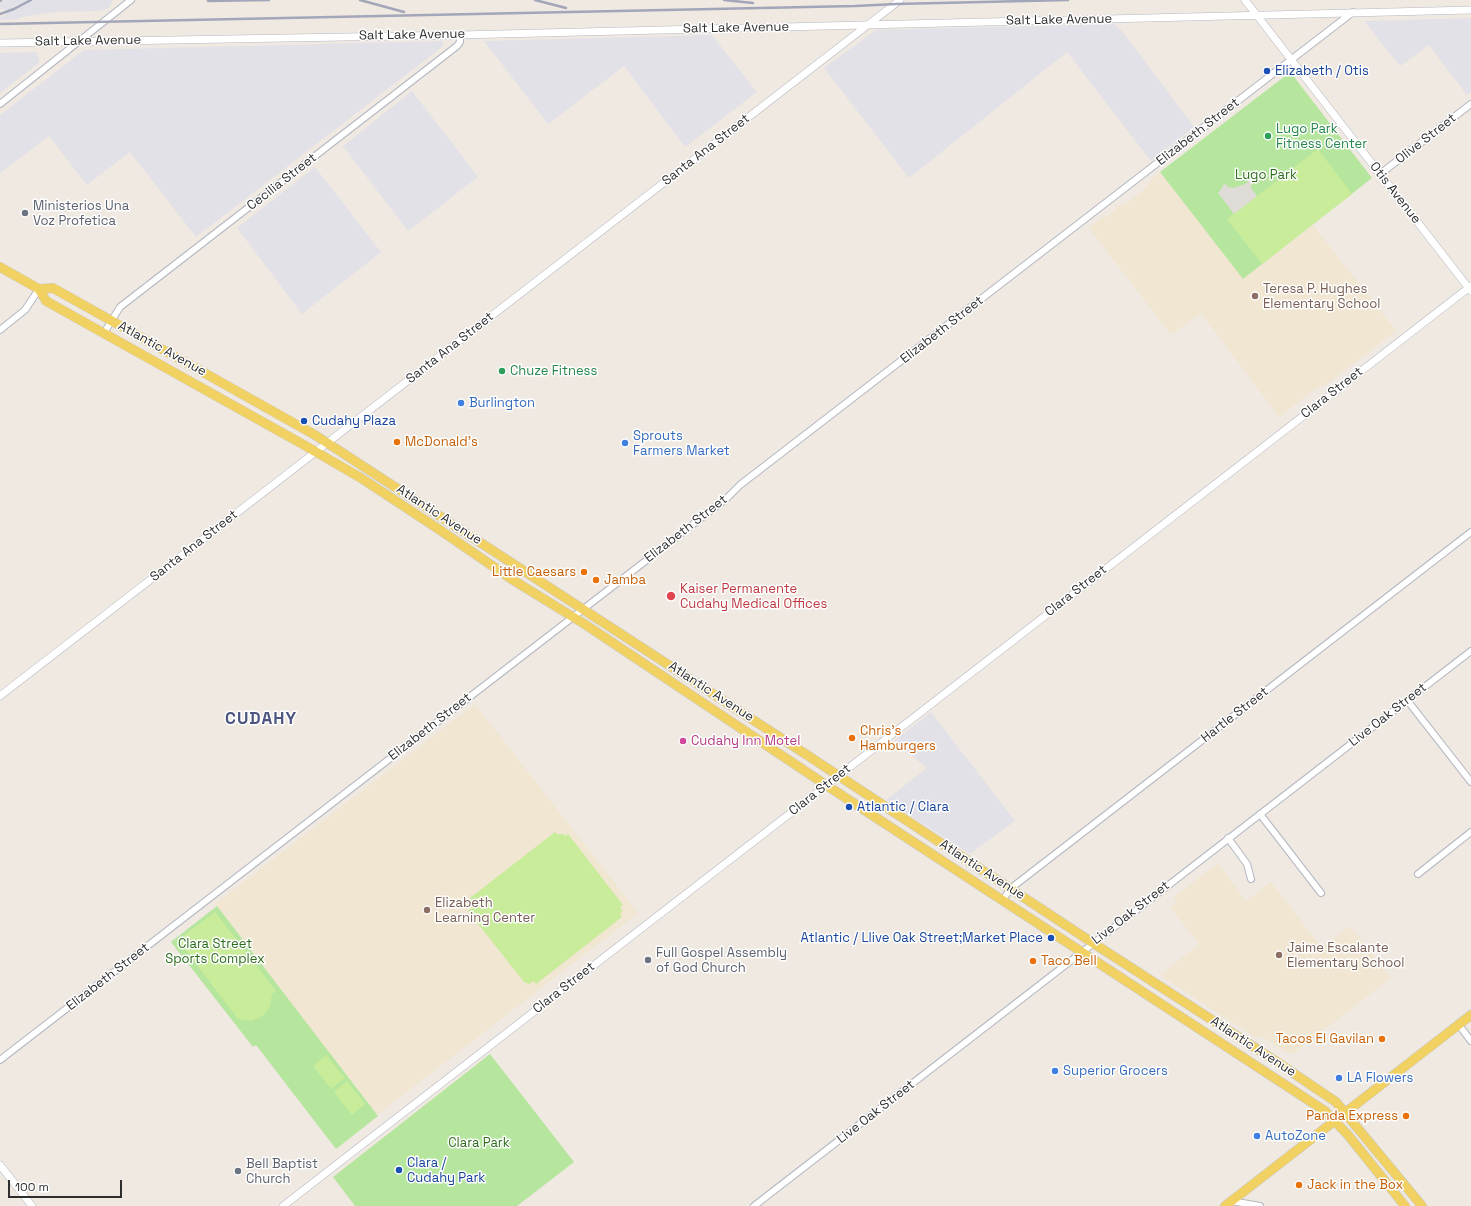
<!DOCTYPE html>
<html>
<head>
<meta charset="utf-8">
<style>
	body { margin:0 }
	#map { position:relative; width:1471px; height:1206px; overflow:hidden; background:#efe9e1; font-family:"Space Grotesk",sans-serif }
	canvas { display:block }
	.scale { position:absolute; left:8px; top:1180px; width:114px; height:18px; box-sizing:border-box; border:2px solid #2e2e2e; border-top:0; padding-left:5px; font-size:12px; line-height:14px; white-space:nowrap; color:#2e2e2e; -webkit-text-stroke:3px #fff; paint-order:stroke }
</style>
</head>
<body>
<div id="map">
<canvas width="1471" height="1206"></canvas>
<div class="scale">100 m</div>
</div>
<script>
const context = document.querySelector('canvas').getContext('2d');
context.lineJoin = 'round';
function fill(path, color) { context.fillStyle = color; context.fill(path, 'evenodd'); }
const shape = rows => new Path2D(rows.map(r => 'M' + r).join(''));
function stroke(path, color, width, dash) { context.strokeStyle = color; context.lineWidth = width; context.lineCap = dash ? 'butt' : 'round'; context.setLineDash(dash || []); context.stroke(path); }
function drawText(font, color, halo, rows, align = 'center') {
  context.font = font + ' "Space Grotesk",sans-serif'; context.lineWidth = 3; context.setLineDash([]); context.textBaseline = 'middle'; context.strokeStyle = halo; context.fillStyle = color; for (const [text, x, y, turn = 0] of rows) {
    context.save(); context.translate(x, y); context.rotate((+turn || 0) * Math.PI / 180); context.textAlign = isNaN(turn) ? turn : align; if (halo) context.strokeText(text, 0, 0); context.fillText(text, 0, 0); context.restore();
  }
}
fill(shape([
	[0,0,113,0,109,8,99,11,55,12,22,17,20,19,0,20,0,17,6,15,5,9,0,9],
	[1471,18,1471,92,1467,95,1429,45,1400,66,1364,21],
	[1114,24,1122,31,1194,127,1151,161,1067,52,909,178,824,68,876,30],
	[712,35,757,92,685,147,624,66,548,124,484,41],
	[441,41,443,44,442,47,196,237,130,152,87,185,49,136,0,173,0,115,84,50],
	[36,52,40,62,0,93,0,53],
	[412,91,478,177,408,231,343,146],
	[315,167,381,252,302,314,237,228],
	[931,712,1015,821,970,854,886,800,927,768,894,741]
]), '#e3e1e8');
fill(shape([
	[1160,172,1243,279,1313,225,1396,331,1325,385,1318,387,1279,417,1201,313,1171,335,1089,228,1103,217,1108,217,1115,211,1116,207,1127,203,1145,189,1151,180],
	[475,704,638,913,377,1115,215,904],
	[1218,863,1246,901,1271,882,1322,948,1350,926,1391,978,1291,1055,1261,1036,1258,1039,1160,975,1199,944,1171,908,1177,903,1173,898]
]), '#f0e6d1');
fill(shape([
	[1289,73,1291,73,1372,178,1243,279,1160,172],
	[217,906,378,1116,336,1149,256,1045,253,1047,171,942],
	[490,1054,574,1162,517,1206,355,1206,333,1177]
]), '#b6e59e');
fill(shape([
	[1318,149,1352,194,1262,264,1227,219],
	[555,832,557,834,563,834,565,836,568,834,623,905,620,907,622,910,620,915,622,917,536,984,534,981,529,984,524,982,468,911,472,908,470,906,472,901,470,898],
	[215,912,276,991,272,994,270,1006,264,1015,252,1021,238,1019,178,940],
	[326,1055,345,1078,331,1089,313,1066],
	[347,1081,365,1104,352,1115,334,1092]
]), '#c9ec9a');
fill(shape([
	[1249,179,1252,180,1251,188,1257,196,1234,214,1218,193,1222,188,1223,185,1226,184,1228,187,1233,188,1243,185,1247,183]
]), '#dfdcd8');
const minor = shape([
	[0,104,131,0],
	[1380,174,1471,104],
	[0,330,25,310,39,289],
	[104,333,120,307,457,46,460,42,460,35],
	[1407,700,1471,782],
	[1260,814,1321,893],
	[1228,838,1247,864,1251,879],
	[1418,874,1471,832],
	[1003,900,1010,889,1471,532],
	[1459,1025,1471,1041],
	[0,1060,727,498,740,485,1353,12],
	[1231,1201,1260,1206],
	[754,1206,1471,651]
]);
const tertiary = shape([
	[1245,0,1471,291],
	[0,43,460,35,1471,10],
	[0,696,900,0],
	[0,1165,32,1206],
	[283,1206,1471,286]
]);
const primary = shape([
	[0,267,39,289,46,301,304,445,361,478,440,530,513,580,586,625,826,785,1325,1111,1348,1135,1405,1206],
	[39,289,53,288,315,435,807,755,1093,943,1277,1062,1336,1102,1422,1206],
	[1225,1206,1471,1015]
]);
stroke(minor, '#b4b7c1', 8);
stroke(tertiary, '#b4b7c1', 8);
stroke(primary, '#c9c9c9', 10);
stroke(minor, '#fff', 6);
stroke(tertiary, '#fff', 7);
stroke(primary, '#f2d163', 9);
stroke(shape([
	[360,0,404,12],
	[535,0,566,8],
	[724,0,753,3],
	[0,1,1,0],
	[208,1,269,0],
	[0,14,14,9,31,0],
	[0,24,855,6,896,4,1068,0]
]), '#a3a6b8', 2.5);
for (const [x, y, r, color] of [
	[1267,71,4,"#1a4fb4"],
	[1268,136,4,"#2e9e5b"],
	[25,213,4,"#6b7280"],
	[1255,296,4,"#8d6e63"],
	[502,371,4,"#2e9e5b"],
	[461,403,4,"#3f7fe0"],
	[304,421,4,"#1a4fb4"],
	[397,442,4,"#e8710a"],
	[625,443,4,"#3f7fe0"],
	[584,572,4,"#e8710a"],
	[596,580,4,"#e8710a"],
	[671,596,5,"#e0444e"],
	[852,738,4,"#e8710a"],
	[683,741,4,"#d1479c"],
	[849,807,4,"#1a4fb4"],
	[427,910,4,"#8d6e63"],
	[1051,938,4,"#1a4fb4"],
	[1279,955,4,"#8d6e63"],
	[648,960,4,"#6b7280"],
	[1033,961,4,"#e8710a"],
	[1382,1039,4,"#e8710a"],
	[1055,1071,4,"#3f7fe0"],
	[1339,1078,4,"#3f7fe0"],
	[1406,1116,4,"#e8710a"],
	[1257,1136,4,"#3f7fe0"],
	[399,1170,4,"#1a4fb4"],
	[238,1171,4,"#6b7280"],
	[1299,1185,4,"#e8710a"]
]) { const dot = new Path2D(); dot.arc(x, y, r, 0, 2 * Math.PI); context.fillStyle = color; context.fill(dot); stroke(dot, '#fff', 1.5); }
drawText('13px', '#2e2e2e', '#fff', [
	["Salt Lake Avenue",1059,20,-1],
	["Salt Lake Avenue",736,28,-1],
	["Salt Lake Avenue",412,35,-1],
	["Salt Lake Avenue",88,41,-1],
	["Elizabeth Street",1198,132,-38],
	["Olive Street",1426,139,-38],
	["Santa Ana Street",706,150,-38],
	["Cecilia Street",282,182,-38],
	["Otis Avenue",1395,193,52],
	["Elizabeth Street",942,330,-38],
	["Santa Ana Street",450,348,-38],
	["Atlantic Avenue",162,349,29],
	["Clara Street",1332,393,-38],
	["Atlantic Avenue",439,515,33],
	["Elizabeth Street",686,529,-38],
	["Santa Ana Street",194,546,-38],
	["Clara Street",1076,591,-38],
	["Atlantic Avenue",711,692,33],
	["Hartle Street",1235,715,-38],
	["Live Oak Street",1388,715,-38],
	["Elizabeth Street",430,727,-38],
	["Clara Street",820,790,-38],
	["Atlantic Avenue",982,870,33],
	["Live Oak Street",1131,913,-38],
	["Elizabeth Street",108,977,-38],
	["Clara Street",564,988,-38],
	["Atlantic Avenue",1253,1047,33],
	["Live Oak Street",876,1112,-38]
]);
drawText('13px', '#164399', '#fff', [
	["Elizabeth / Otis",1275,71],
	["Cudahy Plaza",312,421],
	["Atlantic / Clara",857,807],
	["Atlantic / Llive Oak Street;Market Place",1043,938,"right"],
	["Clara /",407,1163],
	["Cudahy Park",407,1178]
], 'left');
drawText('13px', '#27864d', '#fff', [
	["Lugo Park",1276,129],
	["Fitness Center",1276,144],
	["Chuze Fitness",510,371]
], 'left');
drawText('13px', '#2c6e1b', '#fff', [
	["Lugo Park",1266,175],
	["Clara Street",215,944],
	["Sports Complex",215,959],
	["Clara Park",479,1143]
]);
drawText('13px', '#5b616d', '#fff', [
	["Ministerios Una",33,206],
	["Voz Profetica",33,221],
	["Full Gospel Assembly",656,953],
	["of God Church",656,968],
	["Bell Baptist",246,1164],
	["Church",246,1179]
], 'left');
drawText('13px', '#785e54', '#fff', [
	["Teresa P. Hughes",1263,289],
	["Elementary School",1263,304],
	["Elizabeth",435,903],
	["Learning Center",435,918],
	["Jaime Escalante",1287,948],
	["Elementary School",1287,963]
], 'left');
drawText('13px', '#366cbe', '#fff', [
	["Burlington",469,403],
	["Sprouts",633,436],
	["Farmers Market",633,451],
	["Superior Grocers",1063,1071],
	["LA Flowers",1347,1078],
	["AutoZone",1265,1136]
], 'left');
drawText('13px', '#c56008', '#fff', [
	["McDonald's",405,442],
	["Little Caesars",576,572,"right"],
	["Jamba",604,580],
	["Chris's",860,731],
	["Hamburgers",860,746],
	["Taco Bell",1041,961],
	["Tacos El Gavilan",1374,1039,"right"],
	["Panda Express",1398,1116,"right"],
	["Jack in the Box",1307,1185]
], 'left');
drawText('13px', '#be3a42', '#fff', [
	["Kaiser Permanente",680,589],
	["Cudahy Medical Offices",680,604]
], 'left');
drawText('13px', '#b23c85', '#fff', [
	["Cudahy Inn Motel",691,741]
], 'left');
context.letterSpacing = '1px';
drawText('bold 17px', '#4d5680', '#fff', [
	["CUDAHY",261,719]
]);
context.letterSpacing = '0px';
</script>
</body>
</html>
